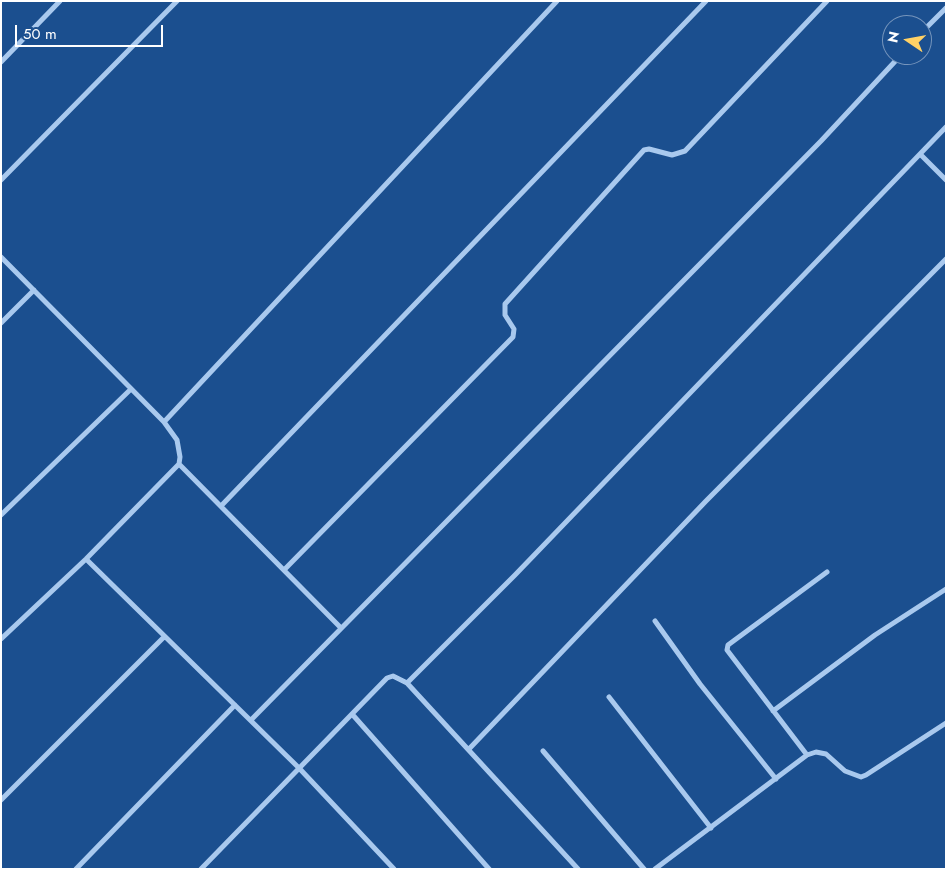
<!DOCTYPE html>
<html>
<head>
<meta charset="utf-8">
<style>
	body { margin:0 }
	#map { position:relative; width:947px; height:870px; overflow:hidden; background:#1b4f8f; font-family:Jost,sans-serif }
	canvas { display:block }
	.frame { position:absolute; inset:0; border:2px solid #fff; pointer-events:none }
	.north { position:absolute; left:882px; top:15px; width:50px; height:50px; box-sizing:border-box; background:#1b4f8f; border:1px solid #7695bc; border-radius:50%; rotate:282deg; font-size:14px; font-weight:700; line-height:20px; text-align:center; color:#fff }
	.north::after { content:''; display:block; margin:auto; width:18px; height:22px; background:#ffd166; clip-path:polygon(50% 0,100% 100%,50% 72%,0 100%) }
	.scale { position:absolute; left:15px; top:25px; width:148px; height:22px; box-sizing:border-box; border:2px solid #fff; border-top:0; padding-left:6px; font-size:15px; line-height:18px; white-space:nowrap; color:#fff; -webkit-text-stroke:4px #1b4f8f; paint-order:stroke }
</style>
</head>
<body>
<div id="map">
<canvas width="947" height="870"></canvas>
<div class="frame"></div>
<div class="north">N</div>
<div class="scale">50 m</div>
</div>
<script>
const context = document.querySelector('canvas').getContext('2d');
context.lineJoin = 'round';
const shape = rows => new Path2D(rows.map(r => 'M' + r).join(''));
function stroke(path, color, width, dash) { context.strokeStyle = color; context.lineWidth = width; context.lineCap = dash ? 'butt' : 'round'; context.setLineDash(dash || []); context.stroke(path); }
stroke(shape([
	[922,32,946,8],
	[1,62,60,1],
	[920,154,946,180],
	[1,180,177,1],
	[1,257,164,422,177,440,180,457,179,464,86,559,1,639],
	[1,323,34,290],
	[164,422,557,1],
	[179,464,341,628],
	[221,506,706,1],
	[1,515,131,389],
	[86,559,299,768,394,869],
	[284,570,513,337,514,329,505,315,505,304,644,150,649,149,672,155,685,151,827,1],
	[655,621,700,684,776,779],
	[407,683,515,575,946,127],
	[609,697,711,828],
	[773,711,875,635,946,589],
	[352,714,489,869],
	[251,720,821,141,901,55],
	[469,749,706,501,946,259],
	[543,751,644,869],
	[807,755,727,650,728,645,827,572],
	[1,800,164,637],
	[76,869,235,705],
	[201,869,387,678,393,676,407,683,578,869],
	[655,869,807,755,816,752,826,754,845,771,861,777,866,775,946,723]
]), '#a9c9ee', 5);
</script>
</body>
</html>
